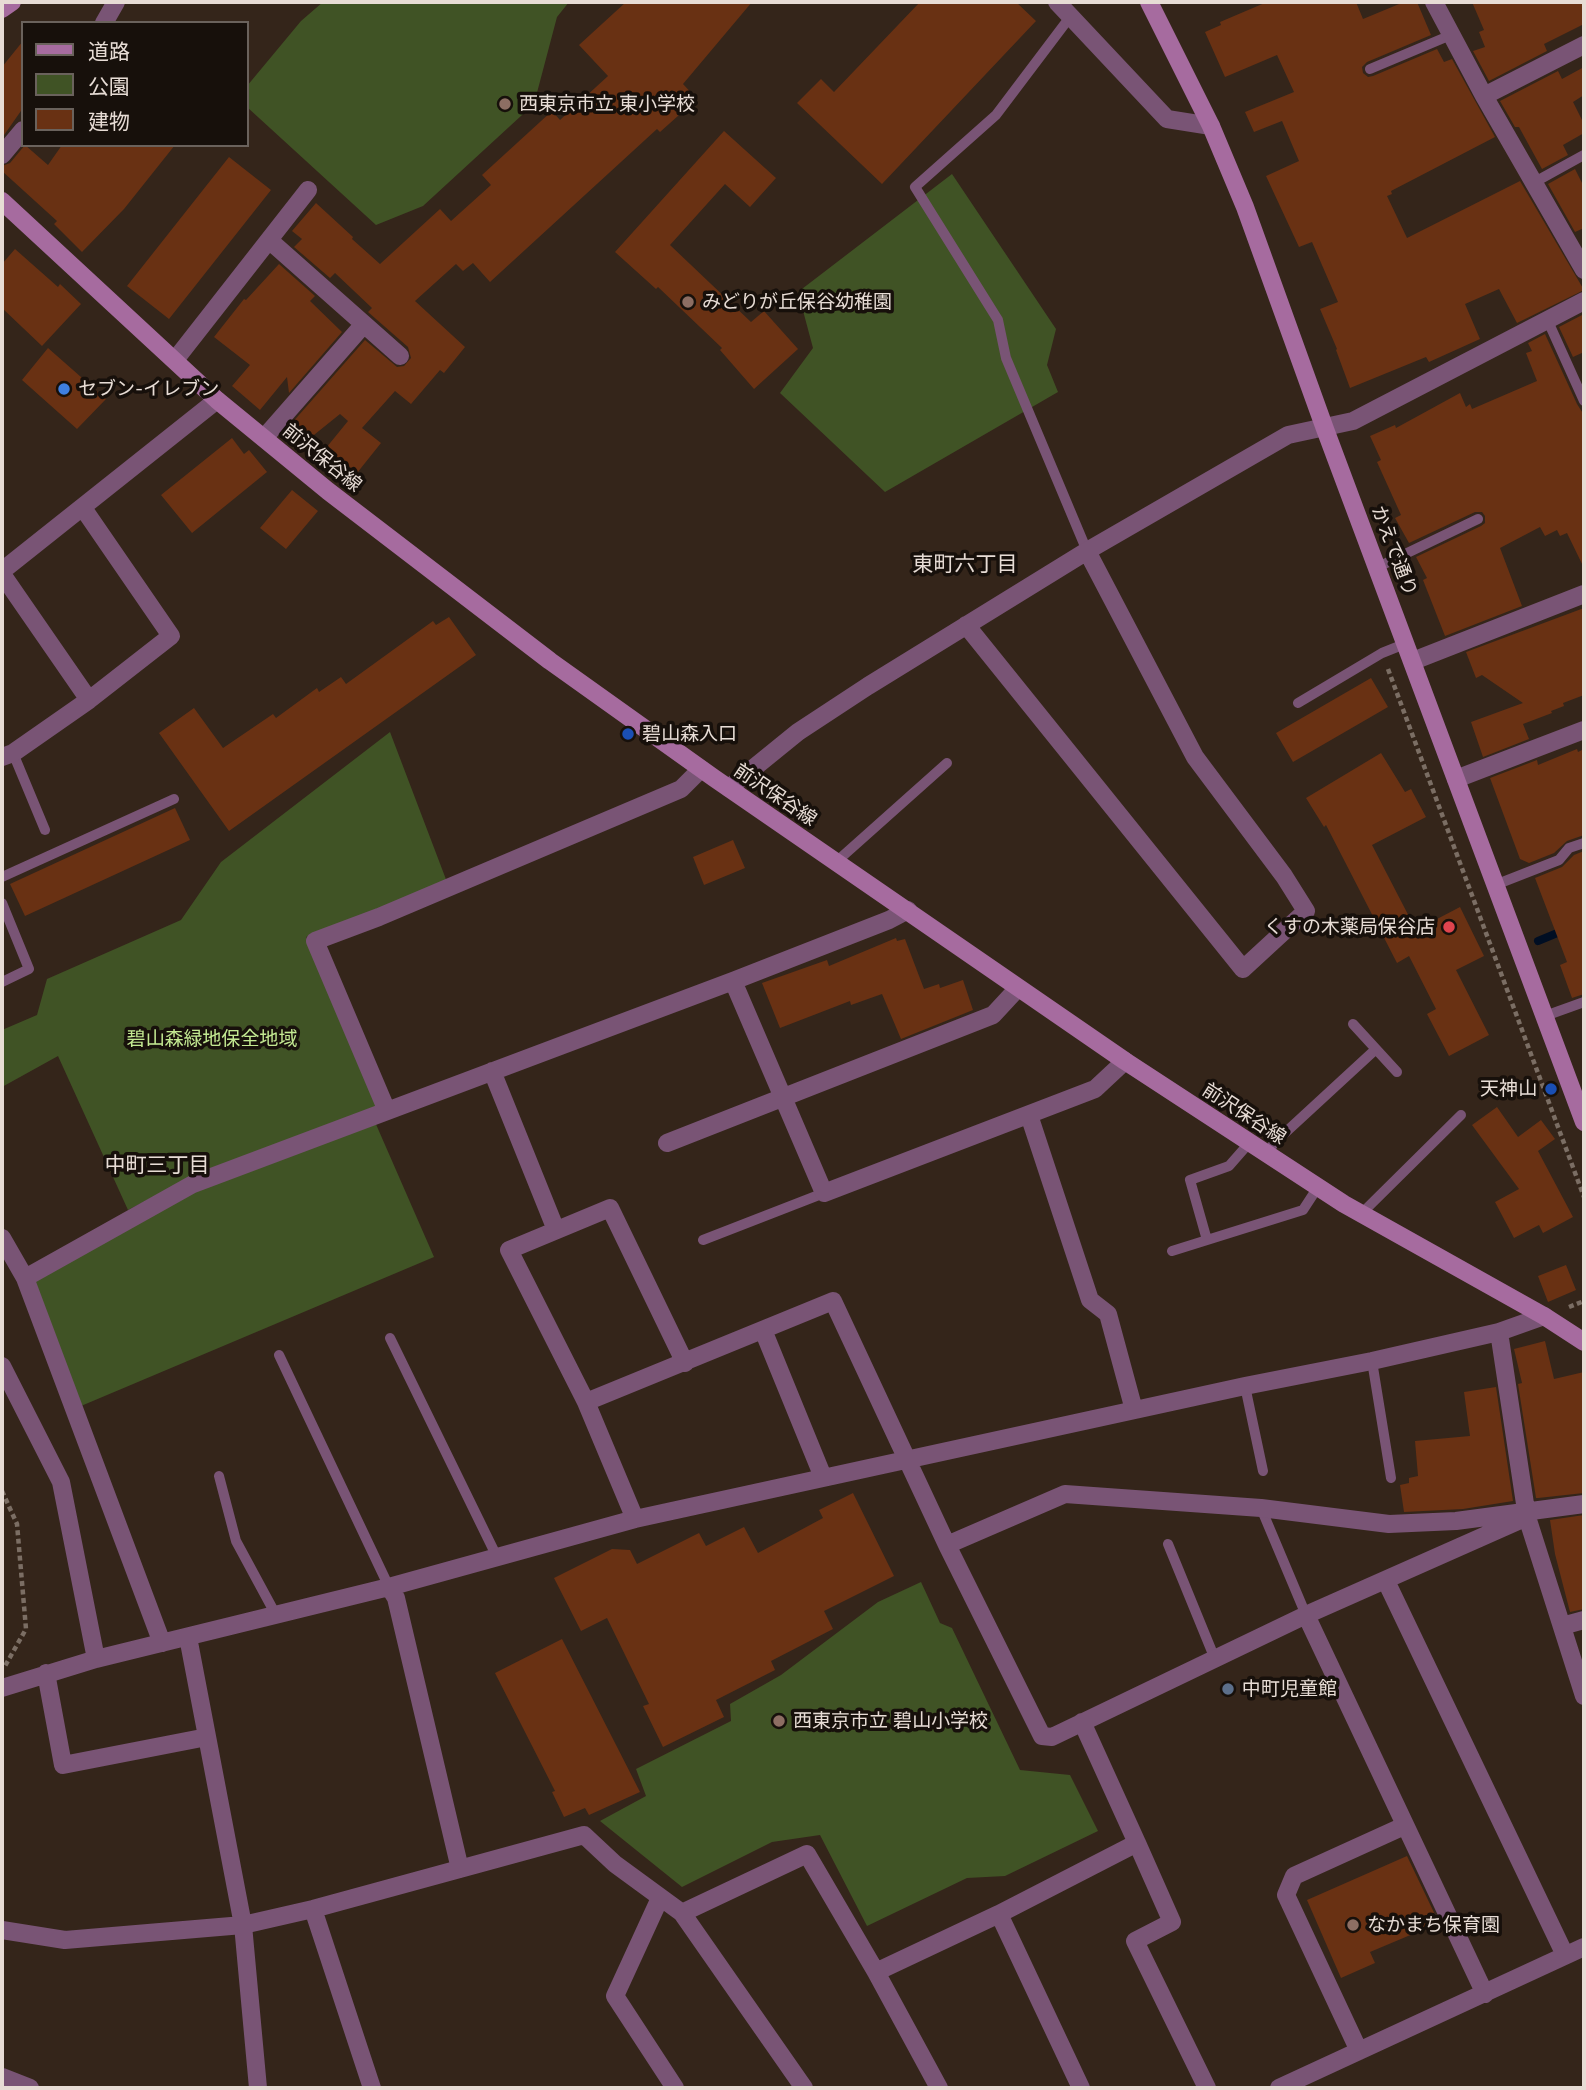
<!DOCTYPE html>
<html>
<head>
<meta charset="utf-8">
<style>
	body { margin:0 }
	#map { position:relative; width:1586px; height:2090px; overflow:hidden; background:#34251a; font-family:Mulish,"Noto Sans JP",sans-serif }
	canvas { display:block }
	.frame { position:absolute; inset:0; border:4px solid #e7dcd5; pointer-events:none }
	.legend { position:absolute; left:21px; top:21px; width:228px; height:126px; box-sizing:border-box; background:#17100b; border:2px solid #6a625c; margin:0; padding:9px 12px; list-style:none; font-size:21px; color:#e7dcd5 }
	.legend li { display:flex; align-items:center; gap:14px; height:35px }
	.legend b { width:35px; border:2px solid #6a625c }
</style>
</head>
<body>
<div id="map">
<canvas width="1586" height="2090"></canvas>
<div class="frame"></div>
<ul class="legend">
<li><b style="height:9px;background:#a66b9f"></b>道路</li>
<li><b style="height:19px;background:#405325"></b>公園</li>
<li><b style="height:19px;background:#693113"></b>建物</li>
</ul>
</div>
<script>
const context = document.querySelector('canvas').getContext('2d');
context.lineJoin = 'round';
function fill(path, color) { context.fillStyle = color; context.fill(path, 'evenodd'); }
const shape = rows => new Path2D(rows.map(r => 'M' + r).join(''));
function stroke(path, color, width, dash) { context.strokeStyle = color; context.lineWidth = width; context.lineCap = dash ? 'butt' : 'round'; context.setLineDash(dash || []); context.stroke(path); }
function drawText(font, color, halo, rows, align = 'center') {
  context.font = font + ' Mulish,"Noto Sans JP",sans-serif'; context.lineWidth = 7; context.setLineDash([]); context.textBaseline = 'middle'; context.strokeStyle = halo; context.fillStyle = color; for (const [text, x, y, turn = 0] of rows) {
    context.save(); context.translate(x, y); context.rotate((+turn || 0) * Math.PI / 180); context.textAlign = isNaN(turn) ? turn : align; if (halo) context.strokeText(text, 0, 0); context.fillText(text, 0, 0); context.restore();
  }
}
fill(shape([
	[323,2,569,2,557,17,534,104,423,206,376,225,247,107,247,86,301,21],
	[952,174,1056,329,1047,365,1058,392,885,492,780,393,813,348,798,292],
	[390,732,447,882,306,937,378,1107,186,1180,128,1210,58,1056,2,1087,2,1030,37,1015,47,979,181,920,221,862],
	[375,1122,434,1257,81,1406,30,1282,200,1187],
	[921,1582,940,1623,952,1628,1020,1770,1070,1775,1098,1831,1005,1876,967,1878,867,1926,820,1835,772,1842,682,1887,600,1821,646,1796,636,1769,731,1721,730,1704,781,1675,878,1602]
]), '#405325');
stroke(shape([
	[1538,941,1584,922]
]), '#000e23', 8);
fill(shape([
	[626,2,752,2,683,84,697,99,660,132,657,129,490,282,473,263,463,271,456,264,415,301,465,347,444,373,440,370,411,404,395,391,362,428,381,443,357,473,326,448,348,421,340,414,304,443,292,434,291,424,365,340,397,367,404,366,411,358,408,347,368,312,372,308,335,273,330,278,294,247,302,239,292,231,316,203,353,237,352,239,380,264,440,209,451,221,491,185,482,175,552,111,560,120,608,76,579,45],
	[920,2,1016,2,1036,21,882,184,797,103,821,79,834,92],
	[1267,2,1356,2,1363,19,1404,2,1417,2,1431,35,1367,62,1362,67,1363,73,1368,77,1373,76,1437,49,1444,62,1452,59,1495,137,1391,191,1392,194,1387,196,1407,238,1520,181,1584,290,1517,323,1499,289,1465,304,1480,339,1429,362,1426,357,1350,388,1336,350,1337,349,1320,309,1338,302,1312,242,1299,247,1266,176,1299,161,1282,121,1254,132,1245,112,1294,92,1277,55,1225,77,1205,32,1221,25,1220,22],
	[1472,2,1584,2,1584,24,1544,44,1547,51,1489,81,1473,51,1485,47,1479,32,1484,30],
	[23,41,23,108,2,138,2,67],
	[1584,67,1584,95,1573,102,1584,124,1584,133,1563,145,1568,155,1542,169,1519,127,1515,127,1500,101,1558,71,1562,79],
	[724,131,776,178,750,207,725,184,670,245,751,322,764,311,798,349,754,389,720,350,722,348,658,287,656,289,615,252],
	[25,145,48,165,62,145,175,145,124,209,82,252,54,224,57,221,2,171,2,166,10,163],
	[229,157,271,190,169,319,127,286],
	[1575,169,1584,187,1584,228,1575,232,1548,184],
	[15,249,58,287,60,284,81,304,42,346,2,308,2,264],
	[279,264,315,296,310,301,342,332,289,393,287,377,260,410,232,386,250,365,214,337,244,299,246,300],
	[1584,314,1584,352,1573,357,1559,327],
	[1545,334,1577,404,1584,415,1584,568,1567,533,1560,536,1557,530,1545,536,1540,527,1500,548,1522,606,1445,636,1423,580,1427,578,1416,557,1481,526,1485,523,1485,516,1482,512,1475,512,1409,543,1395,518,1401,515,1377,462,1381,460,1370,436,1395,425,1396,428,1460,393,1466,407,1470,404,1472,409,1537,381,1526,353,1532,351,1528,343],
	[48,348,106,399,77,429,22,380],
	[232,438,244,454,249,450,267,472,192,533,161,495],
	[292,490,318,511,286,549,260,528],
	[1584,608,1584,695,1563,703,1564,706,1551,711,1552,713,1523,724,1529,739,1483,757,1471,722,1523,703,1482,675,1476,678,1466,652],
	[449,617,476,655,229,831,159,733,194,708,223,748,273,714,276,718,317,688,319,692,341,677,346,684,433,621,436,625],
	[1371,678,1388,707,1293,762,1276,733],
	[1577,749,1578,752,1584,749,1584,835,1567,841,1554,853,1529,863,1520,859,1490,778,1537,760,1538,765],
	[1381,753,1405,792,1411,789,1426,817,1372,845,1416,930,1460,907,1484,956,1456,970,1489,1035,1449,1056,1427,1014,1436,1009,1409,956,1397,963,1326,825,1324,827,1306,798],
	[175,808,190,840,25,916,10,884],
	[733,840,745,868,704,885,693,857],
	[1584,851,1584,994,1572,998,1560,965,1567,962,1535,878,1562,867,1574,855],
	[896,938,897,941,905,939,924,989,939,984,940,988,963,980,973,1010,901,1039,882,994,851,1005,850,1001,780,1028,762,983,827,960,829,966],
	[1497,1107,1518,1137,1541,1120,1555,1139,1538,1151,1573,1217,1543,1233,1539,1225,1514,1238,1495,1202,1519,1189,1472,1125],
	[1566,1265,1576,1290,1548,1302,1538,1276],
	[1545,1341,1554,1379,1584,1372,1584,1493,1538,1498,1536,1498,1518,1384,1522,1383,1514,1349],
	[1496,1387,1513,1501,1463,1509,1404,1512,1400,1485,1409,1483,1409,1478,1418,1476,1415,1441,1470,1436,1464,1392],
	[853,1493,894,1576,824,1611,833,1629,771,1661,775,1670,716,1700,724,1717,663,1747,643,1706,649,1704,607,1618,581,1631,554,1578,612,1549,630,1550,637,1564,699,1533,706,1546,744,1527,758,1553,823,1518,819,1510],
	[1584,1515,1584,1609,1570,1612,1555,1554,1550,1520],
	[562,1639,640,1792,589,1815,585,1808,564,1817,552,1792,555,1791,495,1673],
	[1407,1856,1439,1923,1370,1952,1375,1963,1341,1978,1307,1900]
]), '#693113');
stroke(shape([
	[1388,669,1584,1197],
	[1569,1307,1584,1301],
	[2,1491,17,1524,26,1629,5,1666]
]), '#7b6e64', 4.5, [5, 3.5]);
stroke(shape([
	[1070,17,996,115,915,187,998,320,1006,358,1087,551],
	[1370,69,1451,35],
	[1533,183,1584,155],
	[1547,319,1584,401],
	[1378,567,1478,519],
	[1298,703,1382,653,1407,643],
	[13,753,45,830],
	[836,862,947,763],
	[2,877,174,799],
	[1495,885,1559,860,1569,848,1584,843],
	[2,903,29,969,2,982],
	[1545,1016,1584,1002],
	[1353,1024,1397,1072],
	[1267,1154,1274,1143,1376,1049],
	[1361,1214,1461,1115],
	[703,1240,824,1193],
	[1207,1240,1190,1180,1229,1166,1250,1142],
	[1172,1251,1303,1210,1318,1187],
	[390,1338,497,1557],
	[279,1355,389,1587],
	[1372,1361,1391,1478],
	[1245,1386,1263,1471],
	[219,1476,236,1541,276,1615],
	[1261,1508,1306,1615],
	[1168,1544,1215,1659]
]), '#795475', 10);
stroke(shape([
	[1057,2,1167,119,1211,126],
	[1434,2,1484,96,1584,270],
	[104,23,116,2],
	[1484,96,1584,45],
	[2,155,23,130],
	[269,240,400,356],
	[175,360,308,190],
	[264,438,364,324],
	[2,571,217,400],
	[2,574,89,700,171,636,83,508],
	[966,625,1243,969,1306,911,1284,876,1195,757,1087,551],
	[1413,661,1584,594],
	[2,757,13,753,89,700],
	[1456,779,1584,730],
	[729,788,798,732,868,686,1087,551,1288,435,1353,421,1584,301],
	[733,981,824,1193,1095,1089,1125,1061],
	[492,1071,556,1230],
	[387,1111,315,941,379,917,681,789,701,769],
	[1029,1115,1090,1300,1108,1314,1134,1410],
	[667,1143,993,1015,1018,988],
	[2,1238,25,1278,162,1643],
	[25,1278,193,1184,733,981,889,920,908,910],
	[763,1330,823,1477],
	[1499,1332,1527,1517,1584,1696],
	[2,1366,61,1482,96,1659],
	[586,1402,833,1301,947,1545,1042,1736,1052,1737,1306,1615,1527,1517],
	[635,1519,586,1402,509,1250,610,1208,685,1363],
	[947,1545,1065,1494,1261,1508,1389,1524,1456,1521,1584,1504],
	[1386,1581,1565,1955],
	[389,1587,396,1598,460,1869],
	[1306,1615,1485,1994],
	[1562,1626,1584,1620],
	[188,1637,243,1925,258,2088],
	[46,1673,63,1765,207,1737],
	[2,1688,96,1659,389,1587,635,1519,1245,1386,1372,1361,1499,1332,1544,1316],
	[1137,1843,1172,1922,1135,1941,1207,2088],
	[660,1898,615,1996,675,2088],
	[313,1909,372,2088],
	[682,1913,807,1854,876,1972],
	[999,1914,1081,2088],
	[2,1930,65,1940,243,1925,313,1909,584,1835,615,1864,682,1913,804,2088],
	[1359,2051,1286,1895,1294,1876,1404,1826],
	[2,2077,30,2088],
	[939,2088,876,1972,999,1914,1137,1843,1082,1722],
	[1279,2088,1584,1947]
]), '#795475', 18);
stroke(shape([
	[1149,2,1211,126,1245,207,1325,429,1584,1122],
	[2,9,12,2],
	[2,201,217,400,328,491,550,661,714,778,1125,1061,1344,1204,1544,1316,1584,1342]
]), '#a66b9f', 18);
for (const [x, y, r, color] of [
	[505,104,7,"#8d6e63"],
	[688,302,7,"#8d6e63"],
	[64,389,7,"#3f7fe0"],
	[628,734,7,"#1a4fb4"],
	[1449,927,7,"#e0444e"],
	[1551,1089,7,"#1a4fb4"],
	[1228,1689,7,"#5c6f8a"],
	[779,1721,7,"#8d6e63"],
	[1353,1925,7,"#8d6e63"]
]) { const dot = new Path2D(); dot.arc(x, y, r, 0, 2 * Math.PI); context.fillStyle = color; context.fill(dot); stroke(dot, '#17100b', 2.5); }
drawText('19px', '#e7dcd5', '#17100b', [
	["西東京市立 東小学校",519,104],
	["みどりが丘保谷幼稚園",702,302],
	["セブン-イレブン",78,389],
	["碧山森入口",642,734],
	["くすの木薬局保谷店",1435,927,"right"],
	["天神山",1537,1089,"right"],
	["中町児童館",1242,1689],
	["西東京市立 碧山小学校",793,1721],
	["なかまち保育園",1367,1925]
], 'left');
drawText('19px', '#e7dcd5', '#17100b', [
	["前沢保谷線",322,458,39],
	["かえで通り",1394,551,69],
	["前沢保谷線",775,795,34],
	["前沢保谷線",1244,1114,33]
]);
drawText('19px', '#c3e992', '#17100b', [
	["碧山森緑地保全地域",212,1039]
]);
drawText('21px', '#e7dcd5', '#17100b', [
	["東町六丁目",965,565],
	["中町三丁目",157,1166]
]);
</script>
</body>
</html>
